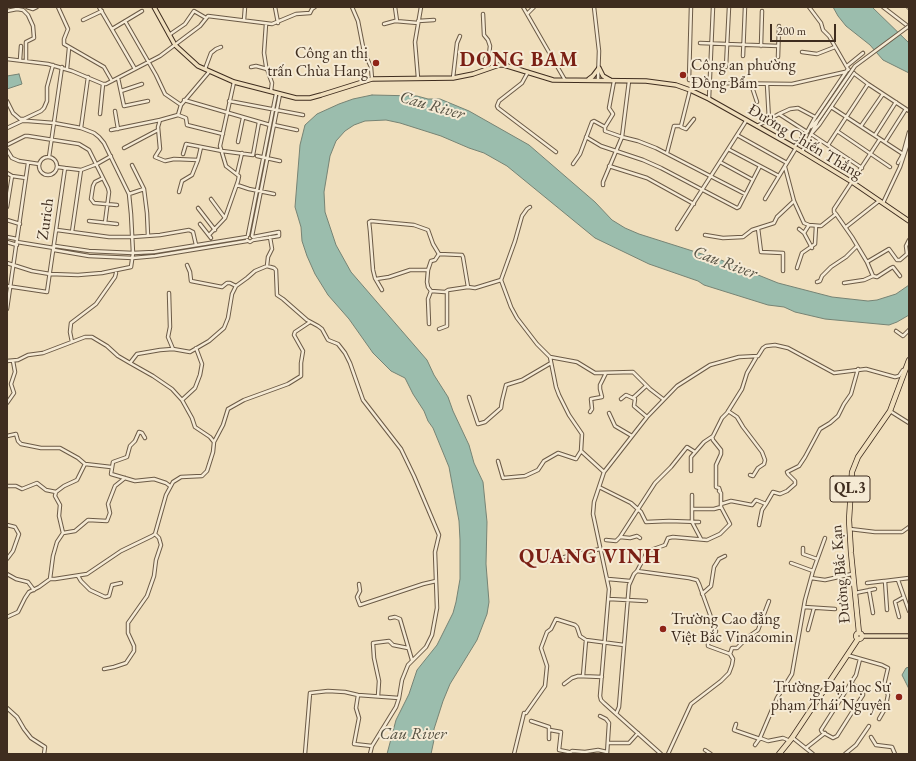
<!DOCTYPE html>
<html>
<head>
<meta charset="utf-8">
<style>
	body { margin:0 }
	#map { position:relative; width:916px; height:761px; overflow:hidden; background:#f0dfbd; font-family:"EB Garamond",serif }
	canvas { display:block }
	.frame { position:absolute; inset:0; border:8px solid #3f2d1f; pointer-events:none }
	.scale { position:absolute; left:770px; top:24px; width:66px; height:18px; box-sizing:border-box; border:2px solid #3f2d1f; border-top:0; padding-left:5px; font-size:12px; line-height:14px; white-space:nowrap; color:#3f2d1f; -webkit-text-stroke:3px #f5ead4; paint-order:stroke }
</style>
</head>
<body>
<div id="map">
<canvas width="916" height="761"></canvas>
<div class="frame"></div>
<div class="scale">200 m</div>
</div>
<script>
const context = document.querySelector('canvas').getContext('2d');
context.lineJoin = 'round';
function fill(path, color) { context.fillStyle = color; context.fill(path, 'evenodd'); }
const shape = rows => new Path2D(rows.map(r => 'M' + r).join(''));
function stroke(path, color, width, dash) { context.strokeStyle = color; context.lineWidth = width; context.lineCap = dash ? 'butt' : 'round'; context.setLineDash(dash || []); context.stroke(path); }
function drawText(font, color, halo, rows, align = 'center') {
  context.font = font + ' "EB Garamond",serif'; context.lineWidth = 4; context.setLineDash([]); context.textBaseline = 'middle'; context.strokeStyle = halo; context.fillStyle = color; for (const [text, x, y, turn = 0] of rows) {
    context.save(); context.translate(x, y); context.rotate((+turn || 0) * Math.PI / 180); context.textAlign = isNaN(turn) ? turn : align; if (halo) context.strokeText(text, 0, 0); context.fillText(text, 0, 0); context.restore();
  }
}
const water = shape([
	[833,7,872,7,909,43,909,73,883,60,870,45,846,26,838,16,833,7],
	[19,74,22,84,7,89,7,76,19,74],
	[372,95,417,96,428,99,440,99,469,111,529,145,595,202,612,220,625,228,639,234,721,260,778,283,832,297,868,301,877,300,896,294,909,285,909,315,897,322,889,325,825,319,795,312,784,307,768,305,704,285,698,281,649,264,595,238,507,166,484,153,469,148,441,136,400,123,386,120,365,121,354,125,345,131,336,141,330,156,324,192,325,212,336,245,351,272,427,360,434,375,448,397,453,411,469,445,474,463,483,482,487,522,486,564,489,602,487,614,477,640,450,684,443,701,434,729,434,740,431,754,387,754,396,720,409,694,417,670,437,645,453,613,456,602,460,579,460,540,459,521,449,467,433,428,428,421,424,411,413,394,405,378,391,371,373,353,349,319,328,295,315,274,307,256,302,241,301,227,295,207,300,145,305,125,317,114,339,104,353,99,372,95],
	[909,667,909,689,902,675,906,668,909,667]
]);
fill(water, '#9bbdad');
stroke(water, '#768374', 1);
const minor = shape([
	[27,7,33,9,37,7],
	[58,7,68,29,64,39,64,44,104,67,112,81],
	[99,7,135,69],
	[275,7,278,23],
	[352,7,358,21,364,52,371,67,372,79],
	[395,7,397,21],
	[523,7,565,80],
	[594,7,599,51,598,80],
	[691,7,689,80,710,83,792,84,845,72],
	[809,7,821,23,823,30,829,36,848,69,868,84,909,111],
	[883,7,909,27],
	[908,7,909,8],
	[7,11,17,9,23,10,28,15,33,26,34,38,26,42,26,61],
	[483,14,484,35,488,40,490,46,489,55,485,59,485,69],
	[527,14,534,7],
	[83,20,102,11],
	[244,20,245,7],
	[125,21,156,75,165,94,181,105],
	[418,21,434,20],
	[266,24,264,53,266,66,272,83,271,91],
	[384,24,395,21,418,23],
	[112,29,142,11],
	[169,35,185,24,194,11,206,18],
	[700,43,778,46],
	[761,46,762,11],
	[802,52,817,54,835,47],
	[743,56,745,7],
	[778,57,779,26],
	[7,59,48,64,72,71,103,84,106,84,160,56,200,26,208,16,272,24,296,14,310,13,312,9,315,7],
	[20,60,21,46],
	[847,66,863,53],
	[251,67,256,66,267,69],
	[726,67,729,7],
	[67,69,69,48],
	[205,69,211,53,216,49,221,47],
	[528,72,522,83,499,101,497,106,498,108,556,152],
	[854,73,819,125,811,134,862,168],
	[118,78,124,106,148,101],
	[418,78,415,42,421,7],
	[453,78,457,43,460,36],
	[614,81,609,108,613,114,605,127,605,131,622,137,638,141,656,148,745,194],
	[751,84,757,102],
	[767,84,769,120],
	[121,91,142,84],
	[709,99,713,7],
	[184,100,270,125],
	[7,101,13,113,20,119,24,119,41,111,44,108,47,101,47,87,53,65],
	[229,101,303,115],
	[831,107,903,154],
	[115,111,118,129],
	[100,114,103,84],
	[779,114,790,109,798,108,815,117],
	[178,115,186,118,187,125,223,134],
	[274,125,297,130],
	[757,126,779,114,807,132,813,121,848,69],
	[861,126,883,94],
	[681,127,686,129,694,119],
	[811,127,818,120],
	[7,128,22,121,28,121,54,123,81,128,94,133,99,137,104,143,129,194,131,214,133,253,131,267,102,273,78,275,50,274,32,271,7,263],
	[81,128,88,77],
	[111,130,160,120],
	[837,131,890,167],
	[737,135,787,163],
	[875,135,896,102],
	[586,137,601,146,643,160,661,168,737,208,739,207,760,166],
	[238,142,243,118],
	[885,142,906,109],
	[7,145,25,136,28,136,79,144,89,150,108,188,109,192,105,223],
	[828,145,868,84],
	[794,147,808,131],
	[124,148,158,130],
	[728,149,779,176],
	[7,150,12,158,19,161,39,164],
	[802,152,817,122],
	[667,153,674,126,681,126,690,90],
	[183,154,186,144,222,151,253,155,259,122],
	[257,156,280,161],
	'39 166a9 9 0 1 1 18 0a9 9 0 1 1-18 0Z',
	[49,157,62,67],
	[198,160,174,159,165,161,155,157,160,149,158,127,160,120,178,115,181,105,209,72],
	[720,162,753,180],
	[898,163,903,154,909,132],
	[573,164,580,154,592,122,594,121,605,127],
	[132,165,144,189,147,213,148,236],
	[609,166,647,178,694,204],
	[57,167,81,170,97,164,111,156],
	[785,167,794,201,804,223,809,225,821,226,836,214,834,212,834,209,880,139],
	[7,173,12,176,26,178],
	[237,174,242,153],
	[103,178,95,182,93,186,91,199,94,203,117,205],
	[237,185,249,189,274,194],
	[603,185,603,182,622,137,629,81],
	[179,192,182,181,192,175,198,160,201,147],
	[129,194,144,189],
	[211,199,225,218],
	[765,199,796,148],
	[883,203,900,167,909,140],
	[7,207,12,176],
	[530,207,527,209,522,216,515,241,501,280,511,307,517,318,537,344,550,357,577,362,595,373,633,372,650,389,663,399],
	[198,208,215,230],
	[836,214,852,237,867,262,873,276,877,277,891,268,893,267,900,276],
	[7,220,20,224],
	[89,221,117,224],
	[200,224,211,238],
	[846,227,879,201],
	[758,228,761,252,783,253,783,271],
	[677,229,746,121],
	[799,229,804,233,812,248],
	[57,230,109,237,132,237,160,235,189,230,193,232,196,245],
	[72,232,81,170],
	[804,233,809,225],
	[209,235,225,218,238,181,239,176,226,166,220,146,234,82],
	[248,235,276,94],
	[705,235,723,238,743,237,752,230,774,223,777,217,794,201],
	[252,236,280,94],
	[7,237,17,239],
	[247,240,250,242,253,240,279,236,279,232,253,237],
	[7,242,17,245],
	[17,242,54,248],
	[55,246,89,251,133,253,154,252,247,237],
	[54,250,89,256,133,258,155,256,247,241],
	[867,262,889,249,897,260,900,260,907,254,906,246,909,240],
	[187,265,190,272,191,281,222,287,227,283,230,283,236,286],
	[267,266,274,268,276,270,277,295,283,299,307,320,318,326,322,329,328,340,338,344,345,353,350,363,363,400,401,449,414,476,439,535,435,552,437,608,432,635,426,647,408,665,402,680,399,698,396,707,372,746,370,754],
	[797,268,802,253,815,244,816,226],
	[376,279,389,277,410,270,428,270],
	[817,282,820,281,822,276,831,267,846,257,857,246],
	[844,283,864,280,873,276],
	[7,286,47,292,65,168],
	[382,290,375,278,373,270,370,231,369,222,371,221,414,225,428,230,433,244,439,254,462,255,463,257,468,287],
	[431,291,445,292,448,290,468,287,475,288,501,280],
	[431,291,428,287,427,282,428,270,431,261,435,260,439,254],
	[169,293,170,327,168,337,173,349],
	[7,309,28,163],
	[429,324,428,299,431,291],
	[439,329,447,326,447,291],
	[896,331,903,336,909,330],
	[72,342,70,332,71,323,96,304,115,277,116,273],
	[550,357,556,387,559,395,569,415,582,434,581,451,604,472],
	[7,361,18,360,28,355,43,353,85,337,92,337,107,346,118,356,130,363,137,354,160,350,173,349,190,352,209,341,224,328,228,318,232,294,236,286,247,278,255,271,267,266,268,257,272,249,270,237],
	[130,363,153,376,172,389,182,400,192,418,195,427,210,437,214,442],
	[469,397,478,424,485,422,501,408,502,401,506,385,522,380,551,363],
	[633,398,646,386],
	[621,399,626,395,635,399,634,406,647,417],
	[182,400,195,388,200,375,202,364,196,348],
	[7,403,14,393,11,384,15,372,13,361],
	[728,411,737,417,743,427,762,452,765,460,764,464,758,468,753,476,750,475],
	[890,411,909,423],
	[590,412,592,409,591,399,602,397,600,389,600,385,606,373],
	[609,413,615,426,632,436],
	[7,436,16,434,18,441,21,444,41,448,60,448,78,458,85,464,111,467],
	[712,437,713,440,721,450,721,454,716,465,716,487,719,488,720,491],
	[145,438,142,433,139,432,135,441,130,446,127,457,113,462,111,474,135,481,154,479,166,483,170,486],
	[498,461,503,478,525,476,538,470,544,461,558,453,576,459,581,451],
	[691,471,691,457,704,442,713,436,722,418,727,413,742,389,747,373,757,356],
	[7,486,16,486,22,489,37,483,46,490,56,492,64,486,77,480,85,464],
	[599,487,631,503,641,512,646,522,669,521,699,522],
	[719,491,721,493,721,504],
	[692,495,692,522,701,539],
	[766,504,773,492,780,494,787,491,795,484,795,481,788,474,787,472,799,466,805,457,820,429,830,423,838,416,844,404,851,394,858,369],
	[692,509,714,509,721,507,721,504,731,501,752,505,756,500,766,504,762,510,759,525],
	[7,525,15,527,19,534,13,551,7,559],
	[850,529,875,532,902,532,909,527],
	[63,533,75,531,88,520,107,521,110,513,108,504,115,486,125,478],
	[620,537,655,483,671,467,687,447,695,452],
	[606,540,616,541,620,537,630,538,637,536,640,538],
	[803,548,803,554,817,559],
	[547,561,600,549],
	[791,563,813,571],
	[637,571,646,554,648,551,665,545,668,538,673,537,707,540,720,534,730,524,721,507],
	[7,574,16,579,28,582,34,590],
	[78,576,81,581,90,590,105,597,109,596,112,585,121,583],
	[811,578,825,580,852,574],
	[50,579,55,579,87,574,121,551,152,536,155,534,166,495,173,482,181,477,202,476,207,471,213,452,214,442,223,425,228,409,244,400,288,384,301,376,301,363,303,351,294,335,295,332,310,322],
	[608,579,630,581],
	[898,580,909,611],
	[867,583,884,581],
	[359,584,360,591,357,597,360,605,423,584,436,581],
	[869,590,873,613],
	[855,593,875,589],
	[702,594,711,586,714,567,719,559,725,556],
	[609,599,646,601],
	[804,607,835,609],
	[887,610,885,581,909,578],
	[7,617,18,612,25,598,29,592,39,587,50,579,53,556,57,542,63,533,59,516,60,505,55,496,56,492],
	[899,617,895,602,904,597],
	[390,618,395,617,400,619,412,660],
	[808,630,814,608],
	[730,654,732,648,737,648,748,637,758,630,769,601],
	[847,655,882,665,888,668,884,685,888,695,887,700,886,707,879,719],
	[104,669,114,667,126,663,134,651,134,646,128,633,128,623,147,596,154,576,156,560,161,545,159,538,155,534],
	[583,676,586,640],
	[851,683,863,691,863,695,837,736,833,738,822,732,821,730,856,675,860,659],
	[564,684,572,678,578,676,602,677],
	[358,695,356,708,359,718,354,744,372,746],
	[378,696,379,681,374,658,373,643,389,641,393,645,408,648],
	[7,708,17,717,24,729,31,738,45,747,44,754],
	[526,713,545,686,547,666,541,648,547,632,551,629,556,619,575,625,577,627,580,636,586,640,624,645],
	[616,714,619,707,629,585,634,574,637,571,689,578,697,580,699,584,716,631,715,635,708,644,708,646,730,654,733,659,732,665,729,673,721,681,691,704,668,754],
	[600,716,606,719,609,723,607,754],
	[531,721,549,727,549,739],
	[736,724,734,730,760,739],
	[550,730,561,732,559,750,569,752],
	[871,737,876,745,892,747,895,754],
	[760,738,768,741,783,738,790,741],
	[793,738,813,754],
	[608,743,629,743,638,733],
	[755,745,760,738,777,698,792,674,805,600,813,571,825,538],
	[806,748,825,733],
	[705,750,711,754],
	[305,754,310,693,328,691,345,692,358,695,399,698],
	[514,754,524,713],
	[568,754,572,751,585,752,598,750,607,752],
	[661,754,604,703,601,700,600,696,609,589,593,514,594,502,604,472,647,417,677,386,710,365,739,357,758,356,763,348,766,346,775,345,788,348,834,373,866,369,895,377,899,376,903,370,905,370],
	[845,754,856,745,869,726]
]);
const major = shape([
	[154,7,175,45,198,66,234,82,296,98,310,98,321,95,372,79,453,78,473,74,499,65,504,65,553,80,646,81,676,85,690,90,709,99,796,148,852,182,909,221],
	[599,68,603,76,610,80],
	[589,79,593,76,599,68],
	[862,636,909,636]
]);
const highway = shape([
	[859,633,851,553,849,520,852,472,858,457,890,411,909,360],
	'856 636a3 3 0 1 1 6 0a3 3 0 1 1-6 0Z',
	[779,754,792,738,858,639]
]);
stroke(minor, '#6b5a46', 4.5);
stroke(major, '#3f2d1f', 5.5);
stroke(highway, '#3f2d1f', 6);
stroke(minor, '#f5ead4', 2.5);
stroke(major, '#f0dfbd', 3.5);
stroke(highway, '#f0dfbd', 4.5);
const minorBridge = shape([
	[818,120,855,66,909,26]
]);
stroke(minorBridge, '#6b5a46', 4.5, []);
stroke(minorBridge, '#f5ead4', 2.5);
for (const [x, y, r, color] of [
	[376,63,4,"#8f2418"],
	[683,75,4,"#8f2418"],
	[663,629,4,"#8f2418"],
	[899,697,4,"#8f2418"]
]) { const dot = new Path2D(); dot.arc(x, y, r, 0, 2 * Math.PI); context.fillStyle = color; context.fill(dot); stroke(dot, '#f5ead4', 1.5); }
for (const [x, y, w] of [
	[850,489,40]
]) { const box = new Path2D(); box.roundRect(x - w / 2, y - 13, w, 26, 3); context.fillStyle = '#f5ead4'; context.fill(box); stroke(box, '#3f2d1f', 1); }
drawText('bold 15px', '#3f2d1f', null, [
	["QL.3",850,489]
]);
drawText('16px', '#3f2d1f', '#f5ead4', [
	["Công an thị",368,54],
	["trấn Chùa Hang",368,72],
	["Công an phường",691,66,"left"],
	["Đồng Bẩm",691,84,"left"],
	["Trường Cao đẳng",671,620,"left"],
	["Việt Bắc Vinacomin",671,638,"left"],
	["Trường Đại học Sư",891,688],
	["phạm Thái Nguyên",891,706]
], 'right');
drawText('16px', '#3f2d1f', '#f5ead4', [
	["Đường Chiến Thắng",805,142,31],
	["Zurich",46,219,-82],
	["Đường Bắc Kạn",841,574,-95]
]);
drawText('italic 17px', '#565142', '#f5ead4', [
	["Cau River",432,106,16],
	["Cau River",725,263,20],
	["Cau River",413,734]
]);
context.letterSpacing = '1px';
drawText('bold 20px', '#7a1f14', '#f5ead4', [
	["DONG BAM",519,61],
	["QUANG VINH",590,558]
]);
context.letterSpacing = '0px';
</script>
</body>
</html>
